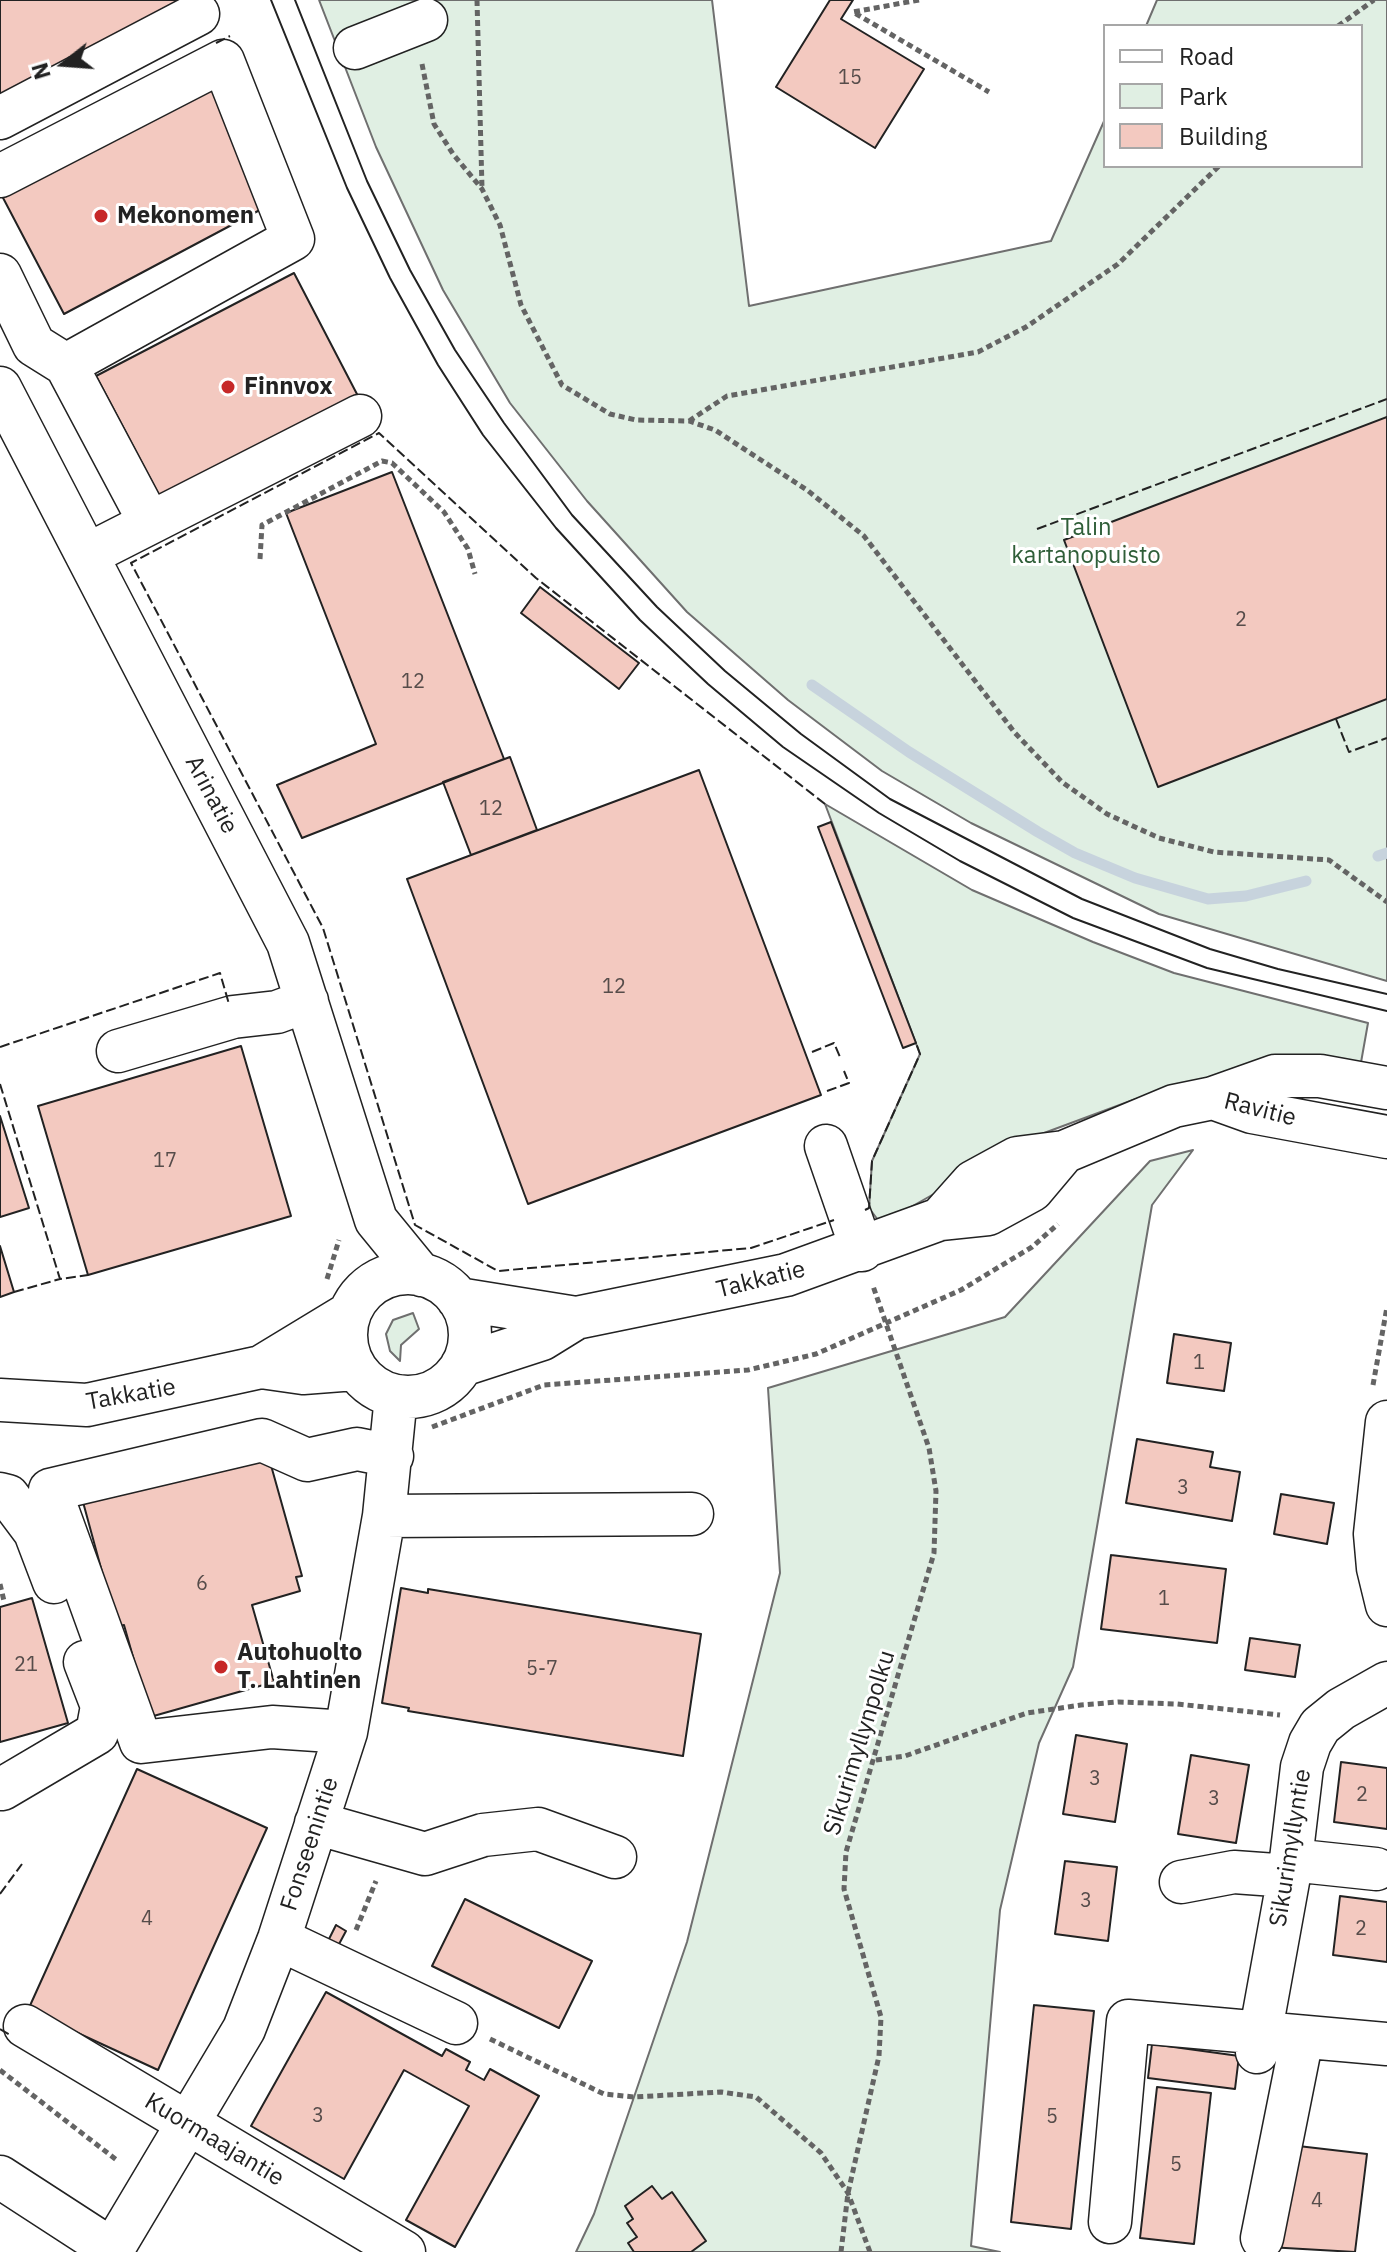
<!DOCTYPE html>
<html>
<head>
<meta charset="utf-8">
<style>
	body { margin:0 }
	#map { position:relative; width:1387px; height:2252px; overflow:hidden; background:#fff; font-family:"IBM Plex Sans",sans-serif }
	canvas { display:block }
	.legend { position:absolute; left:1103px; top:24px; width:260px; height:144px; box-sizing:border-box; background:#fff; border:2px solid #a7a7a7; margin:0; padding:10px 14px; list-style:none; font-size:24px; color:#222 }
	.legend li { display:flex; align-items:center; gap:16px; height:40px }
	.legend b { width:40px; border:2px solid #a7a7a7 }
	.north { position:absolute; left:24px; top:24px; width:80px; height:80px; -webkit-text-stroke:6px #fff; paint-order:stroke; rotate:253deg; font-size:22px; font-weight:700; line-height:32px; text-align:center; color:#222 }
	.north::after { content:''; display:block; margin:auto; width:28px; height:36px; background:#222; clip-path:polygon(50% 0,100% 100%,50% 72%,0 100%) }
</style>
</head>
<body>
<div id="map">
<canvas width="1387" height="2252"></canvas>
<ul class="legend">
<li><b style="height:10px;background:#fff"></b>Road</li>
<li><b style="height:22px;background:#e0efe3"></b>Park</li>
<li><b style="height:22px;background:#f3c9c0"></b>Building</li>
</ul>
<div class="north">N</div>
</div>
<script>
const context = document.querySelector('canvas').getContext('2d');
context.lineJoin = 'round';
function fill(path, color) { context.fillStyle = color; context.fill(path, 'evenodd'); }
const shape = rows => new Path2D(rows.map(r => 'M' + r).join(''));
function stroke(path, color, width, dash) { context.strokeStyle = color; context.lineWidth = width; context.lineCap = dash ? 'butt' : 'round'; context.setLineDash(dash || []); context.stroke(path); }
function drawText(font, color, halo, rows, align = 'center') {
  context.font = font + ' "IBM Plex Sans",sans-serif'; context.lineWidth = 6; context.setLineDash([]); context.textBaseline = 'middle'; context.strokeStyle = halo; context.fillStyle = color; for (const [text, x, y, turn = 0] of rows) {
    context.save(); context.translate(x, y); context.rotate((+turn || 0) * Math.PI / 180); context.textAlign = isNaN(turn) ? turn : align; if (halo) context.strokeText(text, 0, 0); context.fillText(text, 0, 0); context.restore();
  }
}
const green = shape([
	[319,0,712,0,749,306,1051,241,1105,119,1105,166,1361,166,1361,26,1146,26,1157,0,1387,0,1387,981,1159,914,971,823,882,771,788,700,687,612,587,501,510,403,443,290,376,147,319,0],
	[825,804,972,890,1093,942,1174,973,1368,1023,1360,1068,1238,1069,1133,1100,1036,1136,881,1224,869,1208,872,1161,920,1054,825,804],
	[1193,1150,1152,1205,1073,1667,1039,1743,1000,1910,971,2246,1000,2252,576,2252,594,2214,687,1942,780,1573,768,1388,1005,1317,1150,1161,1193,1150],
	[413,1313,419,1329,401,1345,400,1361,390,1351,386,1334,393,1320,413,1313]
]);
fill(green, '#e0efe3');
stroke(green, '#6f6f6f', 2);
stroke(shape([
	[812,685,909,752,1038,832,1075,853,1135,878,1208,899,1246,896,1306,881],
	[1378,856,1387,853]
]), '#c7d3dd', 11);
const building = shape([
	[0,0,189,0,0,97,0,0],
	[830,0,853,0,841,19,924,69,875,148,776,87,830,0],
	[209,83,273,203,64,314,1,194,209,83],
	[294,273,359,398,162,501,96,376,294,273],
	[1387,417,1387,699,1158,787,1064,540,1387,417],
	[392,472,504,759,302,838,277,785,376,744,286,513,392,472],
	[540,587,639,663,619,689,521,613,540,587],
	[510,757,537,830,471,855,443,782,510,757],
	[699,770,821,1095,528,1204,407,879,699,770],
	[831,822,916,1043,903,1048,818,827,831,822],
	[241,1046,291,1216,88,1275,38,1106,241,1046],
	[0,1116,29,1208,0,1217,0,1116],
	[0,1246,14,1292,0,1297,0,1246],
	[1174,1334,1231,1343,1224,1391,1167,1383,1174,1334],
	[1137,1439,1213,1452,1210,1467,1240,1472,1232,1521,1126,1503,1137,1439],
	[267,1451,302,1576,296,1577,300,1591,252,1605,274,1682,150,1717,124,1625,117,1627,83,1502,267,1451],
	[1281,1494,1334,1503,1327,1544,1274,1534,1281,1494],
	[1111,1555,1226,1569,1217,1643,1101,1629,1111,1555],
	[401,1588,428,1593,428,1589,701,1634,683,1756,408,1711,409,1708,382,1703,401,1588],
	[32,1598,68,1723,0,1742,0,1607,32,1598],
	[1250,1638,1300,1645,1295,1677,1245,1670,1250,1638],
	[1076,1735,1127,1744,1115,1822,1063,1814,1076,1735],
	[1191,1755,1249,1765,1236,1843,1178,1834,1191,1755],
	[1341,1762,1387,1768,1387,1829,1334,1822,1341,1762],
	[137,1769,267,1828,158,2070,28,2010,137,1769],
	[1065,1861,1117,1867,1108,1941,1055,1934,1065,1861],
	[1340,1896,1387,1902,1387,1962,1333,1955,1340,1896],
	[465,1899,592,1961,559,2028,432,1966,465,1899],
	[336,1925,346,1931,338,1946,328,1941,336,1925],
	[326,1992,442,2056,446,2049,470,2062,466,2070,484,2080,490,2069,539,2096,455,2247,406,2220,469,2106,404,2070,344,2179,251,2126,326,1992],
	[1034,2005,1094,2011,1071,2229,1011,2222,1034,2005],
	[1152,2044,1239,2056,1235,2089,1148,2078,1152,2044],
	[1157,2087,1211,2093,1194,2244,1140,2238,1157,2087],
	[1281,2144,1367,2154,1355,2252,1268,2247,1281,2144],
	[652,2186,662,2199,672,2192,706,2241,691,2252,634,2252,628,2243,637,2237,627,2223,633,2219,625,2206,652,2186]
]);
fill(building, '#f3c9c0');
stroke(building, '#222', 2);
const minor = shape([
	[355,48,426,20],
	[0,118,198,14],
	[0,176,223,61,293,239,66,365],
	[0,275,34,345,66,365,150,523],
	[0,388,288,943,376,1220,421,1275],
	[87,555,360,416],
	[118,1051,233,1017,277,1012,307,1001],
	[1213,1098,1252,1112,1387,1137],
	[826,1146,862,1250],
	[940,1219,973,1182,1017,1158,1064,1152,1174,1106,1213,1098,1275,1076,1320,1076,1387,1088],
	'346 1335a62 62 0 1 1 124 0a62 62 0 1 1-124 0Z',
	[458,1299,576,1318,786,1275,940,1219,988,1214,1032,1190,1064,1152],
	[462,1365,542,1339,576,1318],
	[261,1367,303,1373,355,1369],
	[0,1400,87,1405,261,1367,350,1313],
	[1387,1422,1375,1534,1378,1568,1387,1605],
	[0,1494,8,1496,35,1532,54,1582],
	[384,1516,692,1514],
	[346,1732,272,1727,141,1742,50,1490,262,1440,307,1460,357,1449,392,1456],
	[2,1789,97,1733,102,1706,85,1662],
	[316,1823,425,1854,483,1835,538,1829,615,1857],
	[1291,1860,1376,1869],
	[1181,1882,1234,1872,1289,1876],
	[279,1939,456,2023],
	[25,2026,404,2252],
	[1257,2052,1289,1876,1302,1767,1310,1743,1320,1726,1341,1709,1387,1683],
	[0,2177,111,2249],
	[1110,2222,1128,2021,1387,2044],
	[1262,2238,1302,2038],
	[111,2252,244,2029,279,1939,346,1732,384,1516,396,1396]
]);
stroke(minor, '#222', 45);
stroke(shape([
	[477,0,482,188],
	[919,0,853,12,989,92],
	[1338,26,1374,0],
	[422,64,434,124,453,154,482,189,500,225,521,305,562,385,610,414,636,420,689,421,715,430,807,490,864,536,1015,733,1062,782,1107,814,1159,838,1214,852,1329,860,1387,902],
	[689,421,727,396,978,352,1026,327,1118,264,1219,166],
	[260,559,262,525,382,461,392,463,444,512,468,549,475,574],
	[327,1279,339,1240],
	[1373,1385,1387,1307],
	[432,1427,544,1385,748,1370,816,1354,961,1290,1032,1247,1058,1224],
	[0,1584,4,1601],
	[876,1760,905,1756,1027,1713,1081,1705,1118,1702,1177,1704,1280,1715],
	[356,1930,376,1881],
	[490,2039,604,2094,634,2097,721,2092,756,2097,821,2153,848,2193,870,2252],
	[0,2070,118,2161],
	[841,2252,848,2193,879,2056,881,2017,844,1889,846,1852,934,1553,936,1491,929,1448,873,1286]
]), '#646464', 5, [6, 4]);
stroke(minor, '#fff', 42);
stroke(shape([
	[271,0,347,188,390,278,438,365,483,435,556,528,640,620,708,684,783,747,879,813,960,861,1073,918,1207,968,1387,1011],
	[295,0,367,181,410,270,455,350,504,423,572,515,657,607,725,671,801,734,890,799,1082,899,1210,949,1278,969,1387,994]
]), '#222', 2);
stroke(shape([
	[216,43,230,36],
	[1037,529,1387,399],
	[1336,719,1349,752,1387,738],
	[825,804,536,578,379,433,131,563,323,928,415,1225,498,1271,751,1248,834,1220],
	[0,1047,220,973,229,1004],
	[812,1052,834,1043,840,1057],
	[0,1084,60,1279,88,1275],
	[827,1091,849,1083,844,1071],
	[865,1210,869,1208,872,1161,920,1054,916,1043],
	[14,1292,60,1279],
	[0,1894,22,1864],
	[0,2029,12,2036]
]), '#222', 2, [10, 4]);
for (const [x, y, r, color] of [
	[101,216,8,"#c62828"],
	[228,387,8,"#c62828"],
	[221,1667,8,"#c62828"]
]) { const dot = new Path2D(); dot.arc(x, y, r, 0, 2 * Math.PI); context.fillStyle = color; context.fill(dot); stroke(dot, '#fff', 3); }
drawText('20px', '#564c4a', null, [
	["15",850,78],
	["2",1241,620],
	["12",413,682],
	["12",491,809],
	["12",614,987],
	["17",165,1161],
	["1",1199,1363],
	["3",1183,1488],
	["6",202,1584],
	["1",1164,1599],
	["21",26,1665],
	["5-7",542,1669],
	["3",1095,1779],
	["2",1362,1795],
	["3",1214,1799],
	["3",1086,1901],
	["4",147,1919],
	["2",1361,1929],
	["3",318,2116],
	["5",1052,2117],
	["5",1176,2165],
	["4",1317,2201]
]);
drawText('bold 24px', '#222', '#fff', [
	["Mekonomen",117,216],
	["Finnvox",244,387],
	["Autohuolto",237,1653],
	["T. Lahtinen",237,1681]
], 'left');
drawText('24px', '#2f5e38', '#fff', [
	["Talin",1086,528],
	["kartanopuisto",1086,556]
]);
drawText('24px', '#222', '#fff', [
	["Arinatie",211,795,62],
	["Ravitie",1260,1110,14],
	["Takkatie",761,1280,-14],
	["Takkatie",131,1395,-10],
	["Sikurimyllynpolku",860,1743,-73],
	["Fonseenintie",310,1844,-72],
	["Sikurimyllyntie",1291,1848,-81],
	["Kuormaajantie",214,2140,31]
]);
</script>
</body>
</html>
